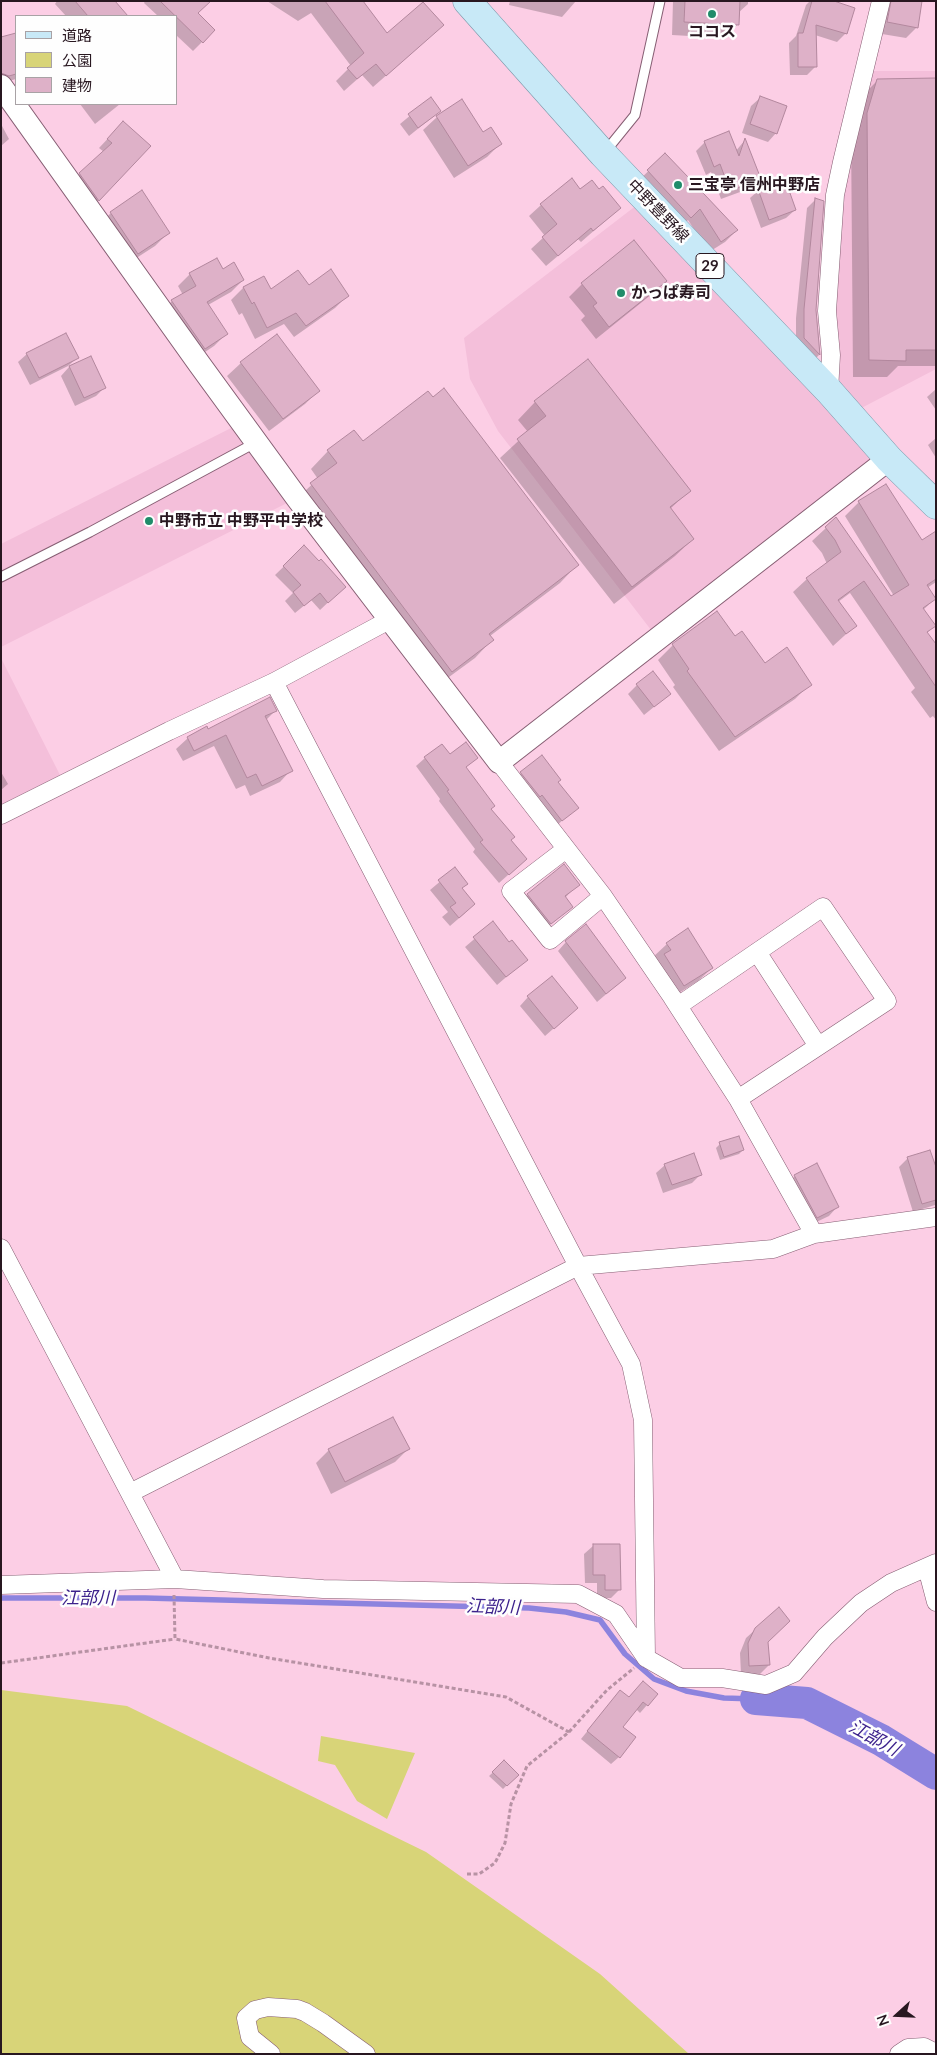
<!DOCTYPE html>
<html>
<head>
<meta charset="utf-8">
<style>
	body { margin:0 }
	#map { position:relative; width:937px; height:2055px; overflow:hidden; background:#fccee5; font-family:Lato,"Noto Sans JP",sans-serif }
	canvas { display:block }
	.frame { position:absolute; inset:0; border:2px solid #281720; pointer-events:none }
	.legend { position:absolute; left:15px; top:15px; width:162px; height:90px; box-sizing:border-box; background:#fefefe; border:1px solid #a8a2a5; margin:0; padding:6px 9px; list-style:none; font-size:15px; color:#281720 }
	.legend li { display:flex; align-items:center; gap:10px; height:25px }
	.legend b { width:25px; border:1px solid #a8a2a5 }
	.north { position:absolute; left:872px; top:1990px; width:50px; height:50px; -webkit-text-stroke:4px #fefefe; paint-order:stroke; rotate:250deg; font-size:14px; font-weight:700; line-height:20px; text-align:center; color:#281720 }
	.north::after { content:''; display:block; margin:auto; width:18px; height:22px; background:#281720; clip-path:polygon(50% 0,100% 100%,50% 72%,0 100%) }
</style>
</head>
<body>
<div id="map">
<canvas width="937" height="2055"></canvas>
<div class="frame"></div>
<ul class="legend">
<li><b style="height:6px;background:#c8e9f7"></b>道路</li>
<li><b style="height:14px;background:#d8d478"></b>公園</li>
<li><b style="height:14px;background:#deb1c8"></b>建物</li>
</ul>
<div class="north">N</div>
</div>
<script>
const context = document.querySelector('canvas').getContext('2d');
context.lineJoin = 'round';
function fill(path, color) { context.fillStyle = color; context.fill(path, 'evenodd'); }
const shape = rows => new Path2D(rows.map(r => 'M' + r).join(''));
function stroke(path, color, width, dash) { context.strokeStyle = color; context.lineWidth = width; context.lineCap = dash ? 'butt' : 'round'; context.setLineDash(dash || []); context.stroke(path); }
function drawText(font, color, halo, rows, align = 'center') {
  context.font = font + ' Lato,"Noto Sans JP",sans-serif'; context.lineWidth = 5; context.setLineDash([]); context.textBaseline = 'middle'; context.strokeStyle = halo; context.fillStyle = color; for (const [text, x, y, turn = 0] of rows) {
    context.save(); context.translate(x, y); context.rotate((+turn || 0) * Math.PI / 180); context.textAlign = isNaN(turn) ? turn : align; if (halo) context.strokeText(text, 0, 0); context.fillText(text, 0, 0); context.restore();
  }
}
fill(shape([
	[864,71,936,71,936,369,850,414,889,459,658,639,498,431,470,379,464,338,646,198,829,391,835,195],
	[243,422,297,498,1,647,1,544],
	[1,658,64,783,1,815]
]), '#f4bfda');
fill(shape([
	[1,1690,127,1706,426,1852,600,1974,689,2054,1,2054],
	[321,1736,415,1753,387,1819,357,1801,335,1765,318,1761]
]), '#d8d478');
fill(shape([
	[57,1,113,1,127,16,66,16,55,4],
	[145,1,184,1,214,30,193,51,176,35,176,16,158,16,144,3],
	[267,1,361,1,387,35,429,38,373,87,362,75,344,91,336,81,351,66,311,13,298,21],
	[510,1,576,1,562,17,509,5],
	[673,1,748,1,748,4,738,13,738,24,725,38,672,35],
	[810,1,830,1,853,9,845,34,837,42,815,35,816,66,807,75,790,75,789,43,796,36,806,5],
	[880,1,921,1,917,27,906,38,876,33],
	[15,35,16,79,1,83,1,38],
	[936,80,936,366,898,366,887,377,853,377,851,131,860,98,877,81],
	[760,98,776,133,768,142,742,133,751,106],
	[430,99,440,111,409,136,400,124],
	[461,101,482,134,500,144,487,157,454,178,423,130,436,118],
	[80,104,120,104,95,124],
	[1,124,9,139,1,146],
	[114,132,149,146,90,209,71,182,104,152,99,148],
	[745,140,759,179,751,188,721,199,711,172,706,175,696,151,705,142,735,152],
	[665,155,737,230,725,242,709,252,688,220,679,229,636,183],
	[580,190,599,191,620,208,581,242,578,239,546,266,531,249,545,236,529,216,541,205],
	[759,190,795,210,786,218,761,228,750,198],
	[816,199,815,310,819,355,811,363,796,347,796,318,807,208],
	[111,213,169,232,155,246,124,266,97,226],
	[222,271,243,280,231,292,208,305,226,334,214,346,193,360,160,313,172,301,183,295,178,286,190,274],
	[263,277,271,291,308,287,347,296,335,308,294,337,284,324,255,339,242,313,239,315,231,300,243,288],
	[665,281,652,294,596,339,581,320,585,316,569,297,582,284],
	[276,336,318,391,305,404,269,431,227,376,241,363],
	[27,354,77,358,68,366,30,385,18,362],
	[90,357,105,387,96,396,75,406,61,376,69,367],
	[936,389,936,410,927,397],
	[535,402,689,491,670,509,693,539,675,556,614,604,500,458,528,432,518,420],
	[936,438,936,458,928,445],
	[328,451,577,565,560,583,490,636,492,640,475,658,434,688,293,502,318,479,311,469],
	[886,486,921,542,936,532,936,582,927,588,935,599,923,610,934,626,927,633,936,646,936,720,933,716,930,718,911,692,915,688,850,593,838,602,855,626,833,646,793,592,807,579,827,564,822,553,812,541,826,528,891,598,894,596,845,516,859,502],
	[304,547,336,595,320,610,311,600,295,613,285,601,293,593,275,575],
	[717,613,735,638,764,664,810,684,795,699,719,751,673,687,675,685,658,660,673,645],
	[637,685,660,702,644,715,628,694],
	[275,711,266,720,291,770,280,782,250,796,245,785,236,789,214,746,183,761,176,749,188,738],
	[425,758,476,758,465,768,509,840,526,859,499,883,473,852,475,849,439,801,440,799,416,766],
	[1,772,8,784,1,790],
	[521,773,557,782,577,807,553,829,513,782],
	[455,869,461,889,465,913,450,926,442,917,448,912,430,890],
	[578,884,565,898,571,907,537,936,514,908,528,895],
	[493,923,509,944,526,960,497,985,465,947],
	[566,942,625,978,597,1002,558,951],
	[667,944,712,968,698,981,671,998,653,957],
	[528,997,577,1008,545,1036,520,1006],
	[720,1144,743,1150,739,1154,720,1160,716,1148],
	[908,1158,936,1172,935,1205,913,1212,899,1167],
	[665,1165,700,1175,692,1183,663,1193,656,1173],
	[795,1176,837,1207,829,1216,808,1226,786,1184],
	[408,1449,395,1462,331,1494,316,1463,329,1450],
	[593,1546,620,1589,611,1598,597,1598,597,1583,585,1583,584,1554],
	[756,1629,766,1642,769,1665,760,1674,741,1674,740,1653,746,1638],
	[636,1690,647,1705,640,1713,636,1709,621,1727,619,1757,611,1764,581,1739,620,1691,629,1698],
	[504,1762,517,1775,503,1789,489,1776]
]), '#0003');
stroke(shape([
	[1,1598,145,1598,529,1608,566,1612,600,1620,625,1654,654,1679,686,1691,724,1698,756,1699]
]), '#8c83de', 5.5);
stroke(shape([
	[756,1699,807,1703,881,1740,936,1774]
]), '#8c83de', 32);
const building = shape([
	[75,1,115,1,128,16,88,16,75,1],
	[160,1,211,1,198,13,215,30,203,43,160,1],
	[325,1,363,1,387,33,423,2,444,25,386,76,376,64,357,79,347,68,364,53,325,1],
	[685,1,740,1,739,25,684,22,685,1],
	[812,1,834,1,855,8,847,34,816,25,817,67,798,67,798,33,803,33,812,1],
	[891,1,922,1,918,28,887,22,891,1],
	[16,33,16,74,9,76,1,73,1,37,16,33],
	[936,78,936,350,906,350,906,361,869,360,867,113,877,79,936,78],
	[760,96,787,106,777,134,750,124,760,96],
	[431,97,441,111,418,128,408,114,431,97],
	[462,99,483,132,491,127,502,144,468,166,436,116,462,99],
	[123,121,151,146,99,201,79,173,112,143,107,139,123,121],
	[729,131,739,156,745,138,761,179,730,191,720,164,714,167,704,141,729,131],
	[665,153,688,177,738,230,721,242,700,209,691,218,647,170,665,153],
	[572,178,580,189,592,180,599,189,603,186,621,208,593,231,591,228,558,256,542,237,557,224,540,204,572,178],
	[785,179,796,210,769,220,758,189,785,179],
	[142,190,170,233,138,254,110,212,142,190],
	[815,198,824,201,816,310,820,355,804,338,804,309,815,198],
	[634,240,667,281,609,327,593,306,597,303,581,283,634,240],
	[217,258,223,269,234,262,244,280,207,302,228,334,205,349,171,300,196,286,189,273,217,258],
	[331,269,349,296,306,326,296,313,267,328,254,302,252,304,243,287,264,276,271,289,298,270,309,285,331,269],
	[66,333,79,358,39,378,26,353,66,333],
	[277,334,320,391,283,419,240,362,277,334],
	[91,356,106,388,84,398,69,366,91,356],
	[588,359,691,491,670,507,694,539,632,587,517,439,546,416,534,401,588,359],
	[444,388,579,565,489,634,494,640,452,672,310,483,337,463,327,450,354,430,363,441,428,391,433,397,444,388],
	[886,484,922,540,936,531,936,579,927,585,936,599,923,608,936,626,927,632,936,644,936,687,864,581,838,600,857,626,846,634,806,578,841,552,835,540,825,527,836,517,891,596,909,585,858,501,886,484],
	[304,545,319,561,321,559,346,587,328,603,320,593,304,606,293,592,301,585,283,566,304,545],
	[717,611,735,636,742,631,765,663,787,647,812,685,735,737,687,671,689,669,672,644,717,611],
	[653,671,671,694,654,707,636,684,653,671],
	[270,697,277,711,265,716,293,771,262,786,256,774,247,778,226,735,194,751,187,737,207,726,208,729,270,697],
	[466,742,478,758,466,767,495,806,491,809,515,837,511,840,527,859,509,875,480,842,483,840,447,791,449,790,424,757,442,744,450,754,466,742],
	[542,755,561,780,558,782,579,808,562,821,542,795,540,797,520,772,542,755],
	[564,864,580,885,565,896,573,907,551,924,527,894,564,864],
	[455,867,468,884,462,888,475,904,459,918,450,907,456,903,438,880,455,867],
	[493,921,509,942,512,940,528,960,506,977,473,937,493,921],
	[586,924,626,978,606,994,565,941,586,924],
	[688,928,713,968,684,986,664,954,671,950,666,943,688,928],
	[552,976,578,1008,554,1029,527,996,552,976],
	[739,1136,744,1150,724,1157,719,1142,739,1136],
	[930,1150,936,1167,936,1200,922,1204,907,1157,930,1150],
	[694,1153,702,1175,672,1185,664,1164,694,1153],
	[817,1163,839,1207,817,1218,794,1175,817,1163],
	[393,1417,410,1449,345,1482,328,1449,393,1417],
	[593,1544,620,1544,621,1590,605,1590,605,1575,593,1575,593,1544],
	[779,1607,790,1621,768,1642,770,1665,749,1666,748,1643,755,1628,779,1607],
	[643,1681,658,1694,648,1706,643,1702,623,1727,636,1737,620,1758,587,1731,620,1690,629,1697,643,1681],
	[504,1760,519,1775,507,1786,492,1772,504,1760]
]);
fill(building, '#deb1c8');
stroke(building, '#b2879d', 1);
const service = shape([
	[605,152,635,115,660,1],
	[1,577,90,532,255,443]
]);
const minor = shape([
	[829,391,831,355,827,311,835,195,842,162,881,1],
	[274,682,578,1266,631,1364,643,1420,646,1658],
	[499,762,603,896,672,997,738,1099,814,1234],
	[1,815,169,731,274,682,391,619],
	[566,849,511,891,550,940,603,896],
	[757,952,818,1046],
	[678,1006,823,907,887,1001,738,1099],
	[1,1248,175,1579],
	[130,1493,578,1266,773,1249,814,1234,936,1217],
	[927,1568,936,1602],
	[1,1585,175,1579,323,1589,578,1594,616,1614,646,1658,681,1678,722,1678,766,1685,794,1673,825,1637,861,1603,891,1583,936,1563],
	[271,2054,250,2037,246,2018,255,2010,268,2007,297,2009,305,2012,323,2023,366,2054],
	[899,2054,908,2048,924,2047,936,2053]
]);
const tertiary = shape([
	[1,86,200,365,297,498,499,762,889,459]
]);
const primary = shape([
	[467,1,603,154,829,391,889,459,936,505]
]);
stroke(service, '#865e73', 11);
stroke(minor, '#865e73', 19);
stroke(tertiary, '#865e73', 24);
stroke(primary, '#7996a8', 29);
stroke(shape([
	[174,1595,175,1639,269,1658,506,1697,569,1732],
	[1,1663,175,1639],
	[467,1874,479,1874,495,1863,505,1843,511,1804,527,1766,569,1732,607,1690,634,1668]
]), '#b792a4', 3, [4, 2.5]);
stroke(service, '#fff', 9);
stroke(minor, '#fff', 18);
stroke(tertiary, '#fff', 22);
stroke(primary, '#c8e9f7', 28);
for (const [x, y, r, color] of [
	[712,14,5,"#208c6a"],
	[678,185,5,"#208c6a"],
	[621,293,5,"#208c6a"],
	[149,521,5,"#208c6a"]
]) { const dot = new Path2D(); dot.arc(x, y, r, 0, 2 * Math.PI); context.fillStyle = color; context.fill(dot); stroke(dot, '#fefefe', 2); }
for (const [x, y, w] of [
	[710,266,28]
]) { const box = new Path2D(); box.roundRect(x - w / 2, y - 12.5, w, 25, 4); context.fillStyle = '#fefefe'; context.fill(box); stroke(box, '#281720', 1); }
drawText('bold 15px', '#281720', null, [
	["29",710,266]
]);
drawText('bold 16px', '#281720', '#fefefe', [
	["ココス",712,32,"center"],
	["三宝亭 信州中野店",688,185],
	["かっぱ寿司",631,293],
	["中野市立 中野平中学校",159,521]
], 'left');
drawText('16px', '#281720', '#fefefe', [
	["中野豊野線",658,211,46]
]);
drawText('italic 18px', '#3d228c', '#fefefe', [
	["江部川",88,1598],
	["江部川",493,1607,2],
	["江部川",874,1738,29]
]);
</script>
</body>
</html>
